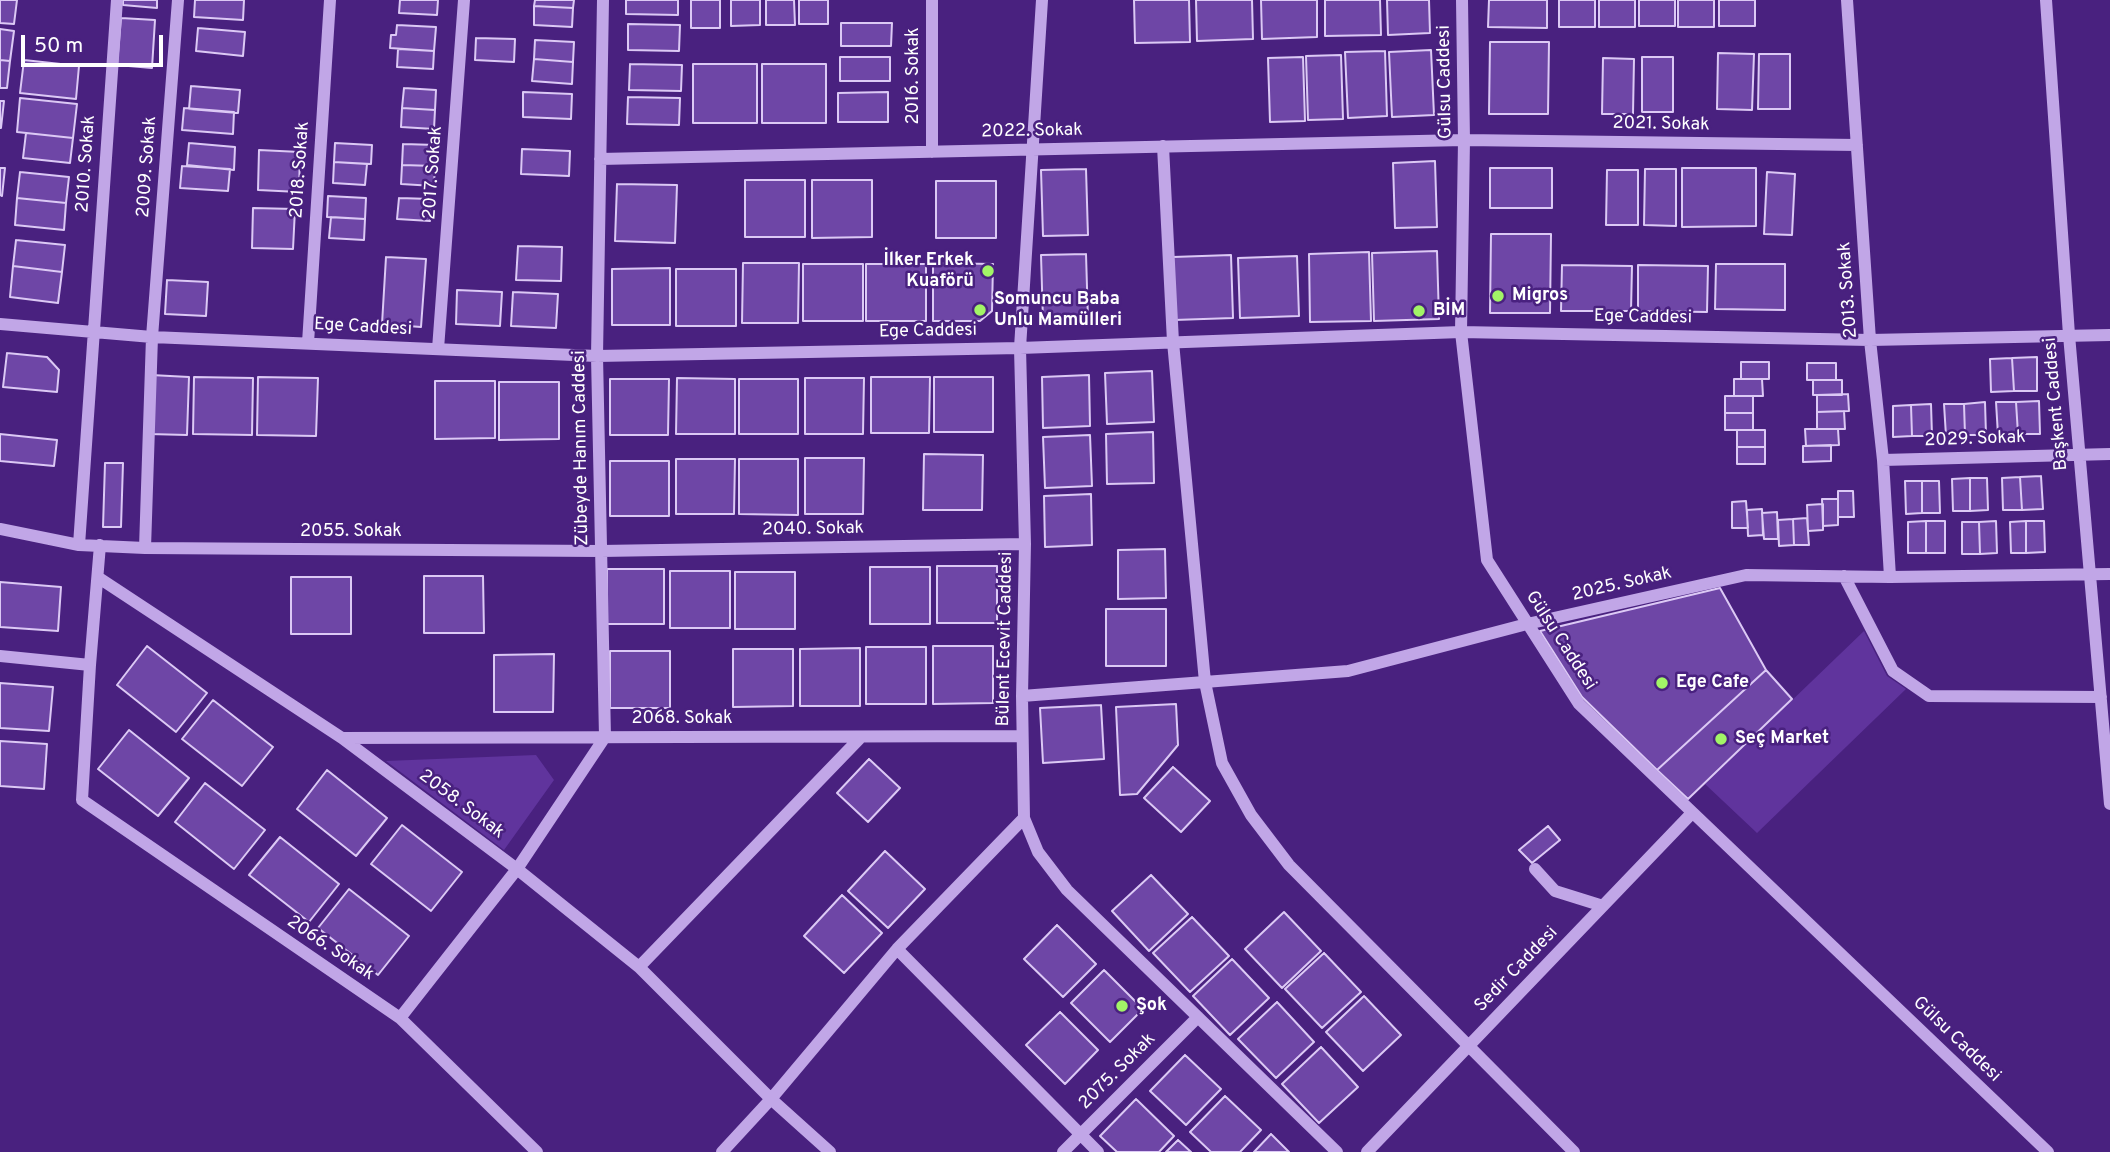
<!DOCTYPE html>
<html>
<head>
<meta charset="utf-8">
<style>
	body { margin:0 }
	#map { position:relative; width:2110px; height:1152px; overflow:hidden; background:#49217f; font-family:Overpass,sans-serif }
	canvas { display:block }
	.scale { position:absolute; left:21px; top:35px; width:142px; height:32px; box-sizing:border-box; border:4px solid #fff; border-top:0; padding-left:9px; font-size:21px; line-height:24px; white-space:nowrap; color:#fff; -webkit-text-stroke:5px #49217f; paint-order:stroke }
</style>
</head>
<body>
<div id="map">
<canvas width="2110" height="1152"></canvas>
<div class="scale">50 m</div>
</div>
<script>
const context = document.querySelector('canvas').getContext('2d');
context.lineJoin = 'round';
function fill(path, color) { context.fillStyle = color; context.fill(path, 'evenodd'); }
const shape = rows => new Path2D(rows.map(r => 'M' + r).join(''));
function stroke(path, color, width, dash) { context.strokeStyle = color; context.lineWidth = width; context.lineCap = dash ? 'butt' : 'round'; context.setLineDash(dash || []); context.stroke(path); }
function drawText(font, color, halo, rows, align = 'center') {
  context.font = font + ' Overpass,sans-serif'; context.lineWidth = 5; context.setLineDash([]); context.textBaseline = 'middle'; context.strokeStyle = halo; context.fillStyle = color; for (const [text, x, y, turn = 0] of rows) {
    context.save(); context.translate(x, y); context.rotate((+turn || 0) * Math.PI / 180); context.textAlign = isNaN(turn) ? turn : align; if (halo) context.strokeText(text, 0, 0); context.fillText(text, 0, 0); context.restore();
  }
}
fill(shape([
	[1864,631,1887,676,1906,689,1757,833,1705,784],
	[536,755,554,780,504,850,386,761]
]), '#60349d');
const building = shape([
	[0,0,17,0,14,24,0,23,0,0],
	[123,0,157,0,157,8,123,5,123,0],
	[195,0,244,0,243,20,194,17,195,0],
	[400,0,438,0,437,15,399,13,400,0],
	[535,0,574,0,573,8,534,6,535,0],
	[626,0,678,0,678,15,626,14,626,0],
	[691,0,720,0,720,28,691,28,691,0],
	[731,0,760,0,760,25,731,26,731,0],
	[766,0,794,0,795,25,766,25,766,0],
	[799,0,828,0,828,24,799,24,799,0],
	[1134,0,1189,0,1190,42,1135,43,1134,0],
	[1196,0,1252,0,1253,39,1197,41,1196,0],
	[1261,0,1317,0,1317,37,1262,39,1261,0],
	[1325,0,1380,0,1381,35,1325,36,1325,0],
	[1387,0,1429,0,1430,33,1388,35,1387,0],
	[1489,0,1547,0,1547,28,1488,27,1489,0],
	[1559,0,1595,0,1595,27,1559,27,1559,0],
	[1599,0,1635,0,1635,27,1599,27,1599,0],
	[1639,0,1675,0,1675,26,1639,26,1639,0],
	[1678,0,1714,0,1714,27,1678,27,1678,0],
	[1719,0,1755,0,1755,26,1719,26,1719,0],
	[534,6,573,8,572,27,534,25,534,6],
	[121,18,155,20,152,68,117,65,121,18],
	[841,23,892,23,891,46,841,46,841,23],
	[628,24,680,25,679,51,628,50,628,24],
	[397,25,436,27,434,51,390,48,391,35,396,35,397,25],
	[198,28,245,32,243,56,196,51,198,28],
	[0,29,14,31,10,61,0,60,0,29],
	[476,38,515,39,514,62,475,60,476,38],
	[535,40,574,42,573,62,534,59,535,40],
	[1490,42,1549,42,1548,114,1489,114,1490,42],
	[398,49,434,51,433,69,397,67,398,49],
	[1431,50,1434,115,1392,117,1389,52,1431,50],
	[1385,51,1387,116,1348,118,1345,52,1385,51],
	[1718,53,1754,54,1752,110,1717,109,1718,53],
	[1759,54,1790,54,1790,109,1758,109,1759,54],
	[1341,55,1343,119,1308,120,1306,56,1341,55],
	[840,57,890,57,890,81,840,81,840,57],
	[1303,57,1305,121,1270,122,1268,58,1303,57],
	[1642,57,1673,57,1673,112,1642,112,1642,57],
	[1603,58,1634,59,1633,114,1602,114,1603,58],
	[534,59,573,62,572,84,532,81,534,59],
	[0,60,10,61,7,88,0,88,0,60],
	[24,60,79,66,76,99,20,93,24,60],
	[630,64,682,65,681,91,629,90,630,64],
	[693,64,757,64,757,123,693,123,693,64],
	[762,64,826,64,826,123,762,123,762,64],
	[191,86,240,90,238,113,189,109,191,86],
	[404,88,436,90,435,110,402,108,404,88],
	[523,92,572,94,571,119,523,117,523,92],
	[888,92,888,122,838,122,838,93,888,92],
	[628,97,680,98,679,125,627,124,628,97],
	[20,98,77,104,73,138,17,132,20,98],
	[0,101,4,101,1,128,0,128,0,101],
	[184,108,234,112,233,134,182,130,184,108],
	[402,108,435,110,434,129,401,127,402,108],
	[26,133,73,138,70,163,23,158,26,133],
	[189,143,235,147,234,170,187,165,189,143],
	[335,143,372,145,371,164,334,162,335,143],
	[403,144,436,145,435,166,402,165,403,144],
	[522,149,570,151,569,176,521,174,522,149],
	[259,150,300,152,299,192,258,190,259,150],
	[1435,161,1437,227,1395,228,1393,163,1435,161],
	[334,162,367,164,365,185,333,183,334,162],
	[402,165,435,166,434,186,401,184,402,165],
	[182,166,230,169,228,191,180,188,182,166],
	[0,168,5,168,2,196,0,195,0,168],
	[1490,168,1552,168,1552,208,1490,208,1490,168],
	[1682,168,1756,168,1756,226,1682,227,1682,168],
	[1086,169,1088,235,1043,236,1041,170,1086,169],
	[1645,169,1676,169,1676,226,1644,225,1645,169],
	[1607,170,1638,170,1638,225,1606,225,1607,170],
	[20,172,69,177,66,203,17,198,20,172],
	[1767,172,1795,174,1792,235,1764,234,1767,172],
	[745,180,805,180,805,237,745,237,745,180],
	[812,180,872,180,872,237,812,238,812,180],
	[936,181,996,181,996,238,936,238,936,181],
	[617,184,677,185,675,243,615,241,617,184],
	[328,196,366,198,365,219,327,217,328,196],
	[17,198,66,203,64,230,15,225,17,198],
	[399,198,431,199,430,221,397,219,399,198],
	[253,208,295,209,293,249,252,248,253,208],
	[331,217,365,219,364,240,329,238,331,217],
	[1491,234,1551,234,1550,313,1490,313,1491,234],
	[16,240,65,245,62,272,13,266,16,240],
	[518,246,562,247,561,281,516,280,518,246],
	[1437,251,1439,319,1374,321,1372,253,1437,251],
	[1369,252,1371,321,1310,322,1309,254,1369,252],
	[1086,254,1088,320,1043,321,1041,255,1086,254],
	[1231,255,1233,318,1174,320,1173,257,1231,255],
	[1297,256,1299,316,1240,318,1238,258,1297,256],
	[386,257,426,259,421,327,382,324,386,257],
	[743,263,799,263,798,323,742,323,743,263],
	[933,263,993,264,992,311,980,321,933,321,933,263],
	[803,264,863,264,863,321,803,321,803,264],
	[866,264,926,264,926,321,866,321,866,264],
	[1716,264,1785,264,1785,310,1715,309,1716,264],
	[1562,265,1632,266,1631,311,1561,311,1562,265],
	[1638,265,1708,266,1707,312,1638,311,1638,265],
	[13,266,62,272,58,303,10,297,13,266],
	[670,268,670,325,612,325,612,269,670,268],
	[676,269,736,269,736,326,676,326,676,269],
	[167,280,208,282,206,316,165,314,167,280],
	[457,290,502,292,500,326,456,324,457,290],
	[513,292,558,294,556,328,511,326,513,292],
	[7,353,47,357,59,370,57,392,3,387,7,353],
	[2037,357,2037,391,2014,391,2012,358,2037,357],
	[2012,358,2014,391,1991,392,1990,359,2012,358],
	[1741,362,1769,362,1769,379,1741,379,1741,362],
	[1807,363,1836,363,1836,380,1807,380,1807,363],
	[1152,371,1154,422,1107,424,1105,373,1152,371],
	[151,375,189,377,187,435,149,434,151,375],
	[1089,375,1090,426,1043,428,1042,377,1089,375],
	[194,377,253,378,252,435,193,434,194,377],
	[258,377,318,378,316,436,257,435,258,377],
	[871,377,930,377,929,433,871,433,871,377],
	[934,377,993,377,993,432,934,432,934,377],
	[677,378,735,379,735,434,676,434,677,378],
	[805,378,864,378,863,434,805,434,805,378],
	[610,379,669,379,668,435,610,435,610,379],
	[739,379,798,379,798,434,739,434,739,379],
	[1734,379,1762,379,1763,396,1734,396,1734,379],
	[1813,380,1842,380,1842,395,1813,395,1813,380],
	[435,381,495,381,495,438,435,439,435,381],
	[499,382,559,382,559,439,499,440,499,382],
	[1848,394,1849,411,1817,412,1817,395,1848,394],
	[1725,396,1753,396,1753,413,1725,413,1725,396],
	[2039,401,2040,434,2018,434,2016,402,2039,401],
	[1985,402,1986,435,1965,435,1964,404,1985,402],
	[1996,402,2016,402,2018,434,1998,435,1996,402],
	[1931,404,1932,436,1912,436,1911,405,1931,404],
	[1944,404,1964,404,1965,435,1946,436,1944,404],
	[1911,405,1912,436,1893,437,1893,406,1911,405],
	[1844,411,1845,429,1817,429,1817,412,1844,411],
	[1725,413,1753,413,1753,430,1725,430,1725,413],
	[1805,429,1838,429,1839,445,1806,446,1805,429],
	[1737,430,1765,430,1765,447,1737,447,1737,430],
	[1153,432,1154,483,1107,484,1106,434,1153,432],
	[0,434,57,440,54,466,0,461,0,434],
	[1090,435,1092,486,1045,488,1043,437,1090,435],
	[1831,445,1831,461,1803,462,1803,446,1831,445],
	[1737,447,1765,447,1765,464,1737,464,1737,447],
	[924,454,983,455,982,510,923,510,924,454],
	[805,458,864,458,863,514,805,514,805,458],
	[676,459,735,459,734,514,676,514,676,459],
	[739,459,798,459,798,515,739,514,739,459],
	[610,461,669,461,669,516,610,516,610,461],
	[105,463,123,463,121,527,103,527,105,463],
	[2041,476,2043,509,2022,510,2020,477,2041,476],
	[2020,477,2022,510,2003,510,2002,478,2020,477],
	[1970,478,1987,478,1988,510,1970,511,1970,478],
	[1970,478,1970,511,1953,511,1952,479,1970,478],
	[1905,481,1922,481,1922,513,1906,514,1905,481],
	[1922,481,1939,481,1940,513,1922,513,1922,481],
	[1838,491,1853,491,1854,517,1838,517,1838,491],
	[1091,494,1092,545,1045,547,1044,496,1091,494],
	[1822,499,1838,499,1838,525,1823,526,1822,499],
	[1746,501,1748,528,1732,528,1732,502,1746,501],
	[1823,504,1823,530,1808,531,1807,505,1823,504],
	[1762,509,1763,535,1748,536,1747,510,1762,509],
	[1777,512,1778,539,1764,539,1762,513,1777,512],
	[1807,518,1809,545,1794,545,1793,519,1807,518],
	[1793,519,1794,545,1779,546,1778,520,1793,519],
	[1926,521,1945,521,1945,553,1926,553,1926,521],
	[1926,521,1926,553,1908,553,1908,522,1926,521],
	[1996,521,1997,553,1980,554,1979,522,1996,521],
	[2026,521,2044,521,2045,552,2026,553,2026,521],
	[2026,521,2026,553,2011,553,2010,522,2026,521],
	[1962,522,1979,522,1980,554,1962,554,1962,522],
	[1165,549,1166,598,1118,599,1118,550,1165,549],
	[937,566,997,566,997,623,937,623,937,566],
	[870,567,930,567,930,624,870,624,870,567],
	[607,569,664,569,664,624,607,624,607,569],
	[670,571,730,571,730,628,670,628,670,571],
	[735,572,795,572,795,629,735,629,735,572],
	[424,576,483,576,484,633,424,633,424,576],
	[291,577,351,577,351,634,291,634,291,577],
	[0,582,61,587,58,631,0,627,0,582],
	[1720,588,1766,670,1657,770,1582,697,1540,631,1720,588],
	[1106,609,1166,609,1166,666,1106,666,1106,609],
	[147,646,207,693,176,732,117,685,147,646],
	[933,646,993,646,993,703,933,704,933,646],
	[866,647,926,647,926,704,866,704,866,647],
	[860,648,860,706,800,706,800,649,860,648],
	[733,649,793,649,793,706,733,707,733,649],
	[610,651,670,651,670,708,610,708,610,651],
	[554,654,553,712,494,712,494,655,554,654],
	[1766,670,1792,699,1688,799,1657,770,1766,670],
	[0,683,53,687,49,731,0,728,0,683],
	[213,700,273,747,242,786,182,739,213,700],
	[1176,704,1178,745,1137,794,1120,795,1116,707,1176,704],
	[1101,705,1104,759,1043,763,1040,708,1101,705],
	[129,730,189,778,158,816,98,769,129,730],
	[0,741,47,744,44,789,0,786,0,741],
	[869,759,900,788,868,822,837,793,869,759],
	[1173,767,1210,801,1181,832,1144,798,1173,767],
	[327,770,387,818,356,856,297,809,327,770],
	[205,783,265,830,234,869,175,822,205,783],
	[402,825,462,872,431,911,371,864,402,825],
	[1548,826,1560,840,1532,863,1519,850,1548,826],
	[280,837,339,884,309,922,249,875,280,837],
	[885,851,925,889,888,928,848,891,885,851],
	[1151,875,1188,914,1149,951,1112,911,1151,875],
	[349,889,409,936,378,975,318,928,349,889],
	[842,895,882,933,844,973,804,936,842,895],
	[1284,912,1321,951,1282,988,1245,949,1284,912],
	[1192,917,1229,956,1190,992,1153,953,1192,917],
	[1057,925,1096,964,1063,997,1024,959,1057,925],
	[1324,953,1361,992,1322,1028,1285,989,1324,953],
	[1232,959,1269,998,1230,1035,1193,996,1232,959],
	[1104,970,1143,1009,1110,1042,1071,1003,1104,970],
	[1364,996,1401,1035,1363,1071,1326,1032,1364,996],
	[1277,1002,1314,1042,1276,1078,1238,1039,1277,1002],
	[1060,1012,1098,1050,1065,1084,1026,1045,1060,1012],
	[1321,1047,1358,1087,1319,1123,1282,1084,1321,1047],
	[1185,1055,1221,1089,1186,1125,1150,1091,1185,1055],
	[1225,1096,1261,1130,1240,1152,1211,1152,1190,1132,1225,1096],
	[1136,1099,1174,1136,1159,1152,1117,1152,1100,1136,1136,1099],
	[1271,1134,1289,1152,1254,1152,1271,1134],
	[1178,1140,1191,1152,1166,1152,1178,1140]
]);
fill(building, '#6e46a6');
stroke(building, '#dcc9f5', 2);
stroke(shape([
	[932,0,932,152],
	[1042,0,1020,348,1025,544,1022,696,1024,818,1038,852,1067,890,1337,1152],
	[1462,0,1464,140,1461,332,1487,560,1579,704,2048,1152],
	[1847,0,1870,340,1883,460,1890,577],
	[2046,0,2069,335,2110,804],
	[1163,146,1173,342,1205,682,1222,763,1251,815,1289,865,1574,1152],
	[600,159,1464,140,1857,145],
	[0,324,152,337,597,356,1020,348,1461,332,1870,340,2110,335],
	[308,343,330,0],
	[438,349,464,0],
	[1883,460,2110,454],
	[0,529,79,545,145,548,601,551,1025,544],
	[79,545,117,0],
	[100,545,90,665,82,800,400,1018,537,1152],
	[145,548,152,337,178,0],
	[1844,576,1893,671,1929,696,2101,697],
	[99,578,342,738,517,869,639,967,771,1099,830,1152],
	[0,656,90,665],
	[1022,696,1348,671,1527,624,1746,575,1890,577,2110,574],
	[343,738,1022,736],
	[1535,869,1555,891,1603,906],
	[897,949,1098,1152],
	[639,967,861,737],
	[400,1018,517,869,605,737,597,356,603,0],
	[722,1152,771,1099,897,949,1024,818],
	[1063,1152,1198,1017],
	[1367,1152,1692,813]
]), '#c1a6e7', 12);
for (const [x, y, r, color] of [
	[988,271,7,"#a2f467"],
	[1498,296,7,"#a2f467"],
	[980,310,7,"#a2f467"],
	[1419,311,7,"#a2f467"],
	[1662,683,7,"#a2f467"],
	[1721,739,7,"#a2f467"],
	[1122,1006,7,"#a2f467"]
]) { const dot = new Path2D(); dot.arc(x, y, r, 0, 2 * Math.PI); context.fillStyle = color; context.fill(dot); stroke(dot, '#49217f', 2.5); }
drawText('18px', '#fff', '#49217f', [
	["2016. Sokak",914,76,-90],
	["Gülsu Caddesi",1446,82,-91],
	["2021. Sokak",1661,125,1],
	["2022. Sokak",1032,132,-1],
	["2010. Sokak",87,164,-86],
	["2009. Sokak",148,167,-86],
	["2018. Sokak",301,170,-86],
	["2017. Sokak",434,173,-86],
	["2013. Sokak",1849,290,-94],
	["Ege Caddesi",1643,318,1],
	["Ege Caddesi",363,328,3],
	["Ege Caddesi",928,332,-1],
	["Başkent Caddesi",2057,404,-95],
	["2029. Sokak",1975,440,-2],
	["Zübeyde Hanım Caddesi",582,448,-91],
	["2040. Sokak",813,530,-1],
	["2055. Sokak",351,532],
	["2025. Sokak",1622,585,-13],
	["Bülent Ecevit Caddesi",1006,639,-89],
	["Gülsu Caddesi",1560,641,57],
	["2068. Sokak",682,719],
	["2058. Sokak",461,805,37],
	["2066. Sokak",330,949,34],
	["Sedir Caddesi",1517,970,-46],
	["Gülsu Caddesi",1956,1040,44],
	["2075. Sokak",1118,1072,-45]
]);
drawText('bold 18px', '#fff', '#49217f', [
	["İlker Erkek",974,261,"right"],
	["Kuaförü",974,282,"right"],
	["Migros",1512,296],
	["Somuncu Baba",994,300],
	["Unlu Mamülleri",994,321],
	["BİM",1433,311],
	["Ege Cafe",1676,683],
	["Seç Market",1735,739],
	["Şok",1136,1006]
], 'left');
</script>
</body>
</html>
